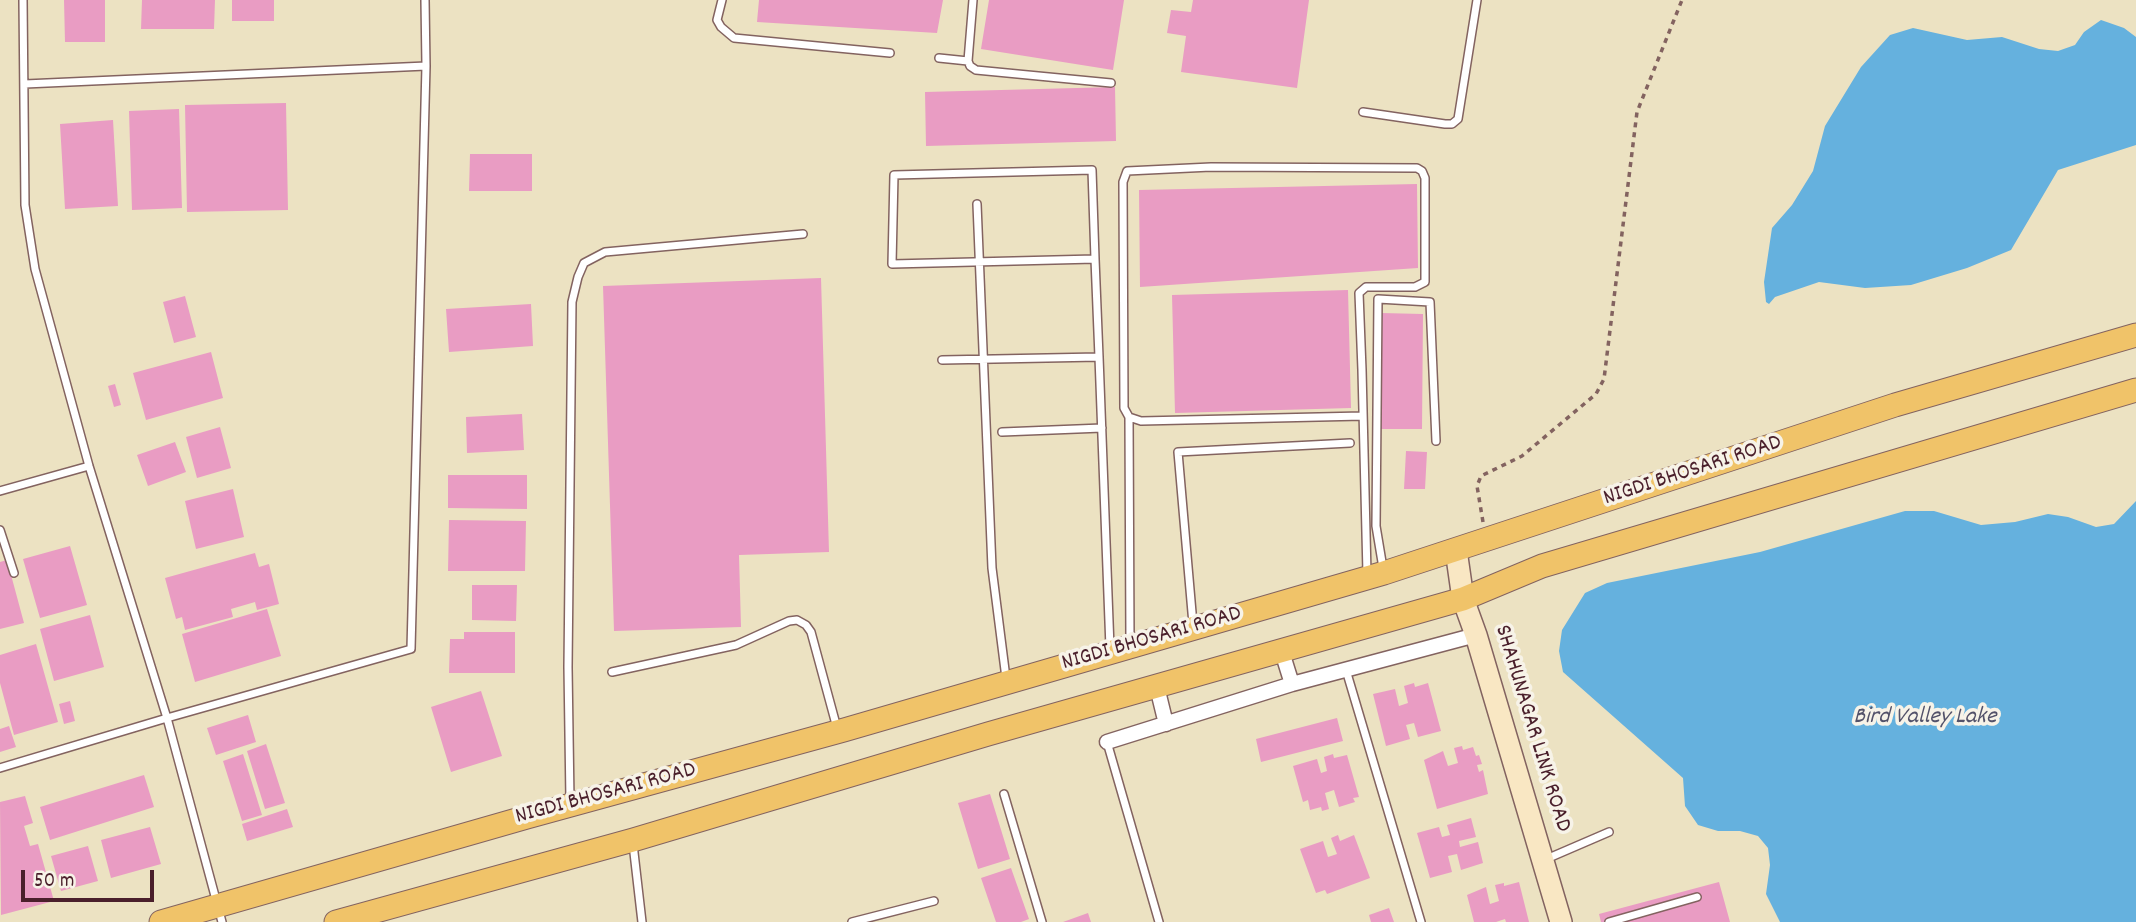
<!DOCTYPE html>
<html>
<head>
<meta charset="utf-8">
<style>
	body { margin:0 }
	#map { position:relative; width:2136px; height:922px; overflow:hidden; background:#ece2c2; font-family:Dekko,sans-serif }
	canvas { display:block }
	.scale { position:absolute; left:21px; top:870px; width:133px; height:32px; box-sizing:border-box; border:4px solid #4a1f2b; border-top:0; padding-left:9px; font-size:21px; line-height:24px; white-space:nowrap; color:#4a1f2b; -webkit-text-stroke:5px #f7f3e8; paint-order:stroke }
</style>
</head>
<body>
<div id="map">
<canvas width="2136" height="922"></canvas>
<div class="scale">50 m</div>
</div>
<script>
const context = document.querySelector('canvas').getContext('2d');
context.lineJoin = 'round';
function fill(path, color) { context.fillStyle = color; context.fill(path, 'evenodd'); }
const shape = rows => new Path2D(rows.map(r => 'M' + r).join(''));
function stroke(path, color, width, dash) { context.strokeStyle = color; context.lineWidth = width; context.lineCap = dash ? 'butt' : 'round'; context.setLineDash(dash || []); context.stroke(path); }
function drawText(font, color, halo, rows, align = 'center') {
  context.font = font + ' Dekko,sans-serif'; context.lineWidth = 7; context.setLineDash([]); context.textBaseline = 'middle'; context.strokeStyle = halo; context.fillStyle = color; for (const [text, x, y, turn = 0] of rows) {
    context.save(); context.translate(x, y); context.rotate((+turn || 0) * Math.PI / 180); context.textAlign = isNaN(turn) ? turn : align; if (halo) context.strokeText(text, 0, 0); context.fillText(text, 0, 0); context.restore();
  }
}
fill(shape([
	[2101,20,2124,28,2136,37,2136,145,2058,170,2011,250,1967,268,1911,285,1865,288,1819,282,1775,297,1769,304,1766,302,1764,282,1772,228,1792,205,1813,171,1825,126,1861,67,1890,35,1913,28,1967,40,2002,37,2039,49,2058,51,2075,45,2084,32],
	[2136,501,2136,922,1780,922,1766,894,1770,865,1768,848,1758,836,1740,831,1718,831,1698,825,1685,806,1683,778,1563,672,1559,651,1562,630,1585,593,1607,583,1760,552,1905,511,1934,511,1981,525,2015,522,2048,514,2068,517,2096,527,2114,524]
]), '#65b1de');
fill(shape([
	[64,0,105,0,105,42,65,42],
	[142,0,215,0,214,29,141,29],
	[232,0,274,0,274,21,232,21],
	[759,0,943,0,937,33,757,22],
	[989,0,1124,0,1113,70,981,49],
	[1193,0,1309,0,1297,88,1181,72,1186,36,1167,33,1171,10,1191,12],
	[1115,87,1116,141,926,146,925,92],
	[286,103,288,210,187,212,185,105],
	[179,109,182,208,132,210,129,111],
	[113,120,118,206,65,209,60,124],
	[470,154,532,154,532,191,469,191],
	[1417,184,1418,268,1140,287,1139,190],
	[821,278,829,552,739,555,741,627,614,631,603,286],
	[1348,290,1351,408,1175,413,1172,295],
	[185,296,196,337,174,343,163,302],
	[531,304,533,346,449,352,446,309],
	[1381,313,1423,314,1422,429,1380,429],
	[211,352,223,398,146,420,133,373],
	[115,384,121,405,114,407,108,386],
	[522,414,524,450,467,453,466,417],
	[220,427,231,468,197,478,186,437],
	[175,442,186,472,148,486,137,455],
	[1406,451,1427,452,1425,489,1404,489],
	[448,475,527,475,527,509,448,508],
	[233,489,244,537,196,549,185,501],
	[449,520,526,521,525,571,448,571],
	[70,546,87,605,40,618,23,559],
	[255,553,259,567,269,564,279,604,257,610,255,602,231,609,233,617,185,630,182,617,176,619,165,578],
	[7,560,24,623,0,629,0,562],
	[472,585,517,585,516,621,472,620],
	[267,609,281,656,195,682,182,634],
	[90,615,104,667,54,681,40,629],
	[464,632,515,632,515,673,449,673,450,639,464,639],
	[36,644,58,722,14,735,0,683,0,655],
	[1414,683,1415,687,1428,683,1441,731,1418,737,1414,723,1406,725,1410,739,1386,746,1373,694,1395,689,1399,706,1408,703,1404,686],
	[481,691,502,756,451,772,431,707],
	[70,701,75,721,64,724,59,704],
	[248,715,256,742,216,755,207,728],
	[1337,718,1343,741,1261,762,1256,739],
	[9,726,16,747,0,752,0,729],
	[266,744,285,803,265,809,247,751],
	[1462,746,1463,750,1473,747,1476,756,1479,755,1482,764,1477,765,1479,772,1483,770,1488,794,1437,809,1424,760,1443,751,1448,766,1458,763,1454,748],
	[243,754,262,815,242,821,223,761],
	[1333,754,1334,758,1347,755,1359,797,1353,798,1355,802,1339,807,1334,790,1325,793,1329,809,1322,811,1321,807,1310,810,1308,800,1303,802,1293,766,1317,759,1321,773,1327,771,1324,757],
	[144,775,154,807,50,840,40,807],
	[990,794,1010,859,978,869,958,803],
	[25,796,33,823,24,826,30,846,38,844,54,901,1,915,0,802],
	[287,809,293,827,247,841,242,824],
	[1471,818,1476,837,1459,841,1460,847,1478,842,1483,863,1461,870,1457,854,1448,856,1452,872,1430,878,1417,833,1439,827,1442,837,1450,835,1447,825],
	[150,827,161,864,111,878,101,840],
	[1338,835,1340,841,1354,835,1370,878,1327,894,1325,890,1316,893,1300,849,1323,841,1328,857,1337,854,1331,838],
	[88,846,98,881,61,891,51,856],
	[1011,868,1029,919,1021,922,996,922,981,878],
	[1519,882,1529,922,1506,922,1505,919,1496,922,1474,922,1467,895,1486,887,1490,904,1499,901,1495,885,1504,883,1504,886],
	[1719,882,1730,922,1601,922,1599,914],
	[1389,908,1394,922,1371,922,1369,915],
	[1088,913,1091,922,1063,922]
]), '#e99cc3');
const lane = shape([
	[23,0,25,205,35,269,89,466,167,718,222,922],
	[722,0,717,20,721,27,734,38,890,53],
	[973,0,968,61,970,66,976,70,1111,83],
	[939,58,968,61],
	[25,84,426,66],
	[1363,112,1445,124,1452,124,1458,119,1477,0],
	[977,204,992,568,1006,678],
	[1095,259,892,264,894,175,1092,170,1095,259,1099,357,1110,648],
	[942,360,1099,357],
	[1363,416,1141,421,1129,417,1124,408,1123,182,1127,171,1211,167,1417,168,1422,171,1425,178,1425,282,1415,287,1366,287,1359,293,1362,370,1367,574],
	[1129,417,1130,644],
	[1002,432,1102,428],
	[0,491,89,466],
	[0,530,14,573],
	[1383,568,1376,526,1378,299,1430,302,1436,441],
	[1193,624,1178,452,1350,443],
	[1346,670,1421,922],
	[612,672,736,645,789,621,797,620,806,625,811,632,837,728],
	[1107,742,1159,922],
	[0,768,167,718,411,649,426,66,425,0],
	[1004,794,1042,922],
	[570,801,568,667,572,302,578,277,584,263,605,252,803,234],
	[633,844,642,922],
	[1544,860,1609,832],
	[852,922,934,901],
	[1609,922,1697,897]
]);
const street = shape([
	[1282,652,1292,684],
	[1157,687,1166,724],
	[1107,742,1292,684,1476,635]
]);
const secondary = shape([
	[1456,550,1463,599,1476,635,1561,922]
]);
const primary = shape([
	[161,922,527,817,844,730,1384,573,1895,405,2136,335],
	[336,922,633,840,988,734,1463,599,1542,566,2136,390]
]);
stroke(lane, '#836360', 10);
stroke(street, '#836360', 17);
stroke(secondary, '#836360', 24);
stroke(primary, '#836360', 25);
stroke(shape([
	[1483,522,1477,486,1481,476,1522,456,1596,394,1604,379,1637,112,1682,0]
]), '#836360', 3.5, [5, 5]);
stroke(lane, '#fff', 7);
stroke(street, '#fff', 14);
stroke(secondary, '#f9e7c3', 21);
stroke(primary, '#f0c369', 23);
drawText('23px', '#4a1f2b', '#f7f3e8', [
	["NIGDI BHOSARI ROAD",1693,472,-18],
	["NIGDI BHOSARI ROAD",1152,640,-16],
	["SHAHUNAGAR LINK ROAD",1531,729,73],
	["NIGDI BHOSARI ROAD",606,795,-15]
]);
drawText('italic 24px', '#53526a', '#f7f3e8', [
	["Bird Valley Lake",1925,719]
]);
</script>
</body>
</html>
